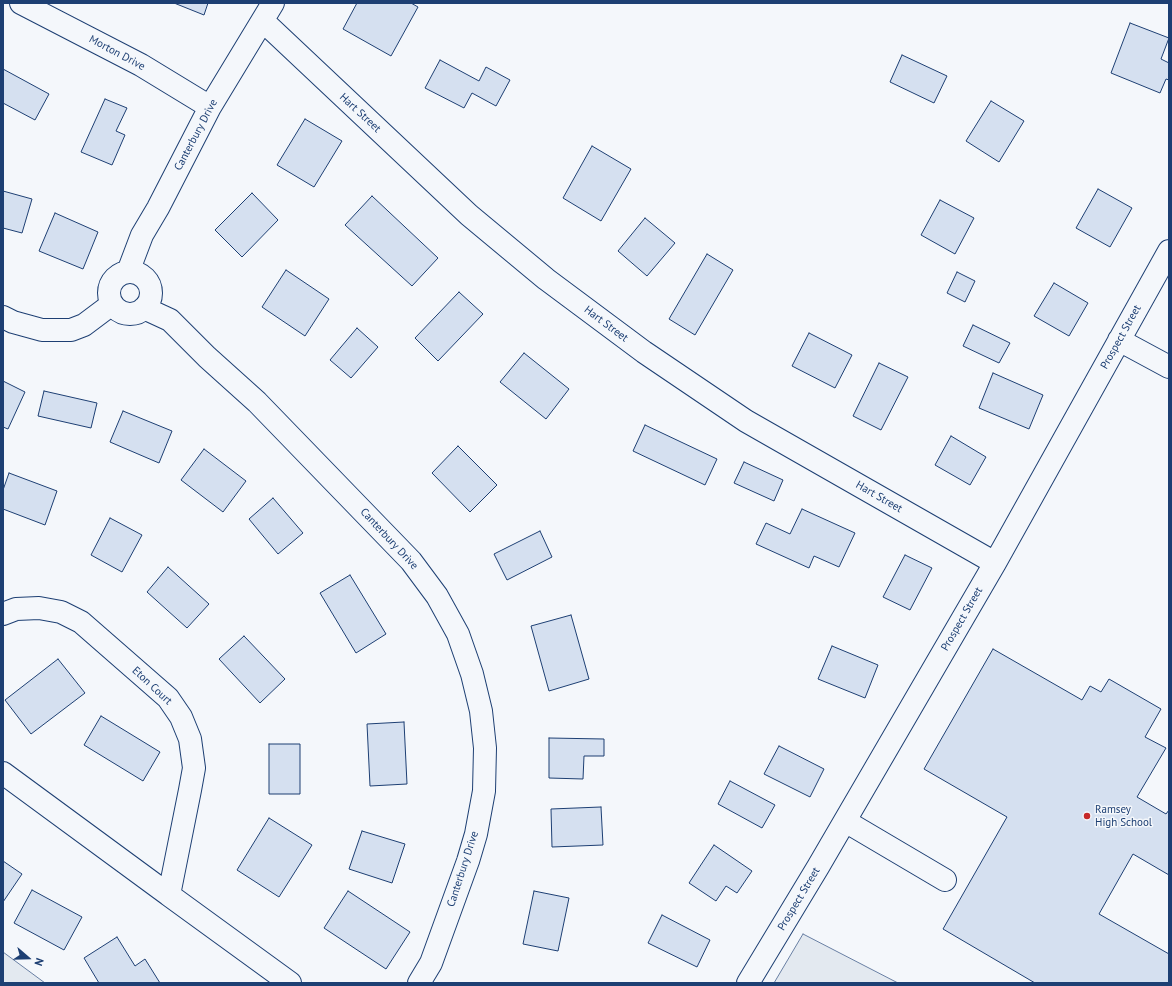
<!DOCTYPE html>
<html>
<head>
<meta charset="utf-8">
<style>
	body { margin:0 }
	#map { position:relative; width:1172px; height:986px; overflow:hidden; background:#f4f7fb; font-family:"PT Sans",sans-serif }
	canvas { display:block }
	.frame { position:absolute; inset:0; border:4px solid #1d3f73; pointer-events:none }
	.north { position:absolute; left:8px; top:938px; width:40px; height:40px; -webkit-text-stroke:3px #f4f7fb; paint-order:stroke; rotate:110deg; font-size:11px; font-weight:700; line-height:16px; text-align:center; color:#1d3f73 }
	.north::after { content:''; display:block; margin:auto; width:14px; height:18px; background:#1d3f73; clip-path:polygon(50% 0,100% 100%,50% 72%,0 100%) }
</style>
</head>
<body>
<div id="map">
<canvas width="1172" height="986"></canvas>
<div class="frame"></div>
<div class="north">N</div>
</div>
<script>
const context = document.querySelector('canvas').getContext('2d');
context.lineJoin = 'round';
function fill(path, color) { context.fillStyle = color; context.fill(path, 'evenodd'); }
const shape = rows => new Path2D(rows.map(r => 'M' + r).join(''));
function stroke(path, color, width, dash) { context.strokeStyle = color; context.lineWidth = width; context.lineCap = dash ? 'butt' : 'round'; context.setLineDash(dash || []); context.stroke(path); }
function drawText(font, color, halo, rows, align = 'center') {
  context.font = font + ' "PT Sans",sans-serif'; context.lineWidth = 3; context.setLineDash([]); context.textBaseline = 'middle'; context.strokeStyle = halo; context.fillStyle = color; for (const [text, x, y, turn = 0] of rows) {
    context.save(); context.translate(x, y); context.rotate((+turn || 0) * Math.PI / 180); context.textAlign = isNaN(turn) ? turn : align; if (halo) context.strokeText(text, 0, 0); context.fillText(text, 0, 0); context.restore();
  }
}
const green = shape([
	[803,934,898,983,774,983,803,934],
	[3,952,45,983,3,983,3,952]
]);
fill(green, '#e3e9f0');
stroke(green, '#687fa3', 1);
const building = shape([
	[174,3,208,3,204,15,174,3],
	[357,3,411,3,418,7,391,56,343,29,357,3],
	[1130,23,1169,38,1161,59,1169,63,1169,80,1166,79,1160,93,1111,73,1130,23],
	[902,55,947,76,934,103,890,82,902,55],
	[440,60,479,81,486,67,510,80,496,106,472,93,464,108,425,88,440,60],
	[3,69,49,94,35,120,3,103,3,69],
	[105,99,127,108,116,131,125,135,112,165,81,152,105,99],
	[991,101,1024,121,999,162,966,141,991,101],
	[305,119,342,141,314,187,277,165,305,119],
	[592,146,631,169,601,221,563,198,592,146],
	[1098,189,1132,208,1110,247,1076,228,1098,189],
	[3,191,32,199,22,233,3,228,3,191],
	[252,193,278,220,242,257,215,230,252,193],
	[372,196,438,258,412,286,345,225,372,196],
	[940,200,974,218,955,254,921,235,940,200],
	[55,213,98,232,83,269,39,251,55,213],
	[645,218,675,243,647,276,618,251,645,218],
	[707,254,733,270,695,335,669,319,707,254],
	[286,270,329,299,305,336,262,307,286,270],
	[957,272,975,281,965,302,947,293,957,272],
	[1054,283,1088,303,1069,336,1034,316,1054,283],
	[459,292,483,314,438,361,415,338,459,292],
	[973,325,1010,343,999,363,963,346,973,325],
	[357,328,378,347,351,378,330,360,357,328],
	[809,333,852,355,835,388,792,366,809,333],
	[524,353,569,389,546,419,500,382,524,353],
	[879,363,908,377,881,430,853,416,879,363],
	[993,373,1043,395,1029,429,979,408,993,373],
	[3,381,25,392,8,429,3,427,3,381],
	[44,391,97,403,91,428,38,416,44,391],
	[123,411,172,431,159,463,110,442,123,411],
	[645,425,717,459,705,485,633,451,645,425],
	[951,436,986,457,970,485,935,465,951,436],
	[458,446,497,485,470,512,432,473,458,446],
	[204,449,246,481,223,512,181,480,204,449],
	[744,462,783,480,774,501,734,483,744,462],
	[9,473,57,491,45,525,3,509,3,490,9,473],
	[273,498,303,533,278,554,249,519,273,498],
	[802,509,855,533,839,567,814,556,809,568,756,544,766,523,790,534,802,509],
	[110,518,142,535,122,572,91,555,110,518],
	[540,531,552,557,507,580,494,554,540,531],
	[905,555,932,568,910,610,883,597,905,555],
	[168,567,209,604,187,628,147,592,168,567],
	[350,575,386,634,356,653,320,593,350,575],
	[571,615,589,679,549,691,531,626,571,615],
	[244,636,285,679,260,703,219,659,244,636],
	[832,646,878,665,865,698,818,679,832,646],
	[993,649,1082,700,1090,686,1101,692,1109,679,1161,709,1145,737,1166,748,1137,797,1166,814,1169,810,1169,875,1133,854,1099,914,1169,954,1169,983,1035,983,943,929,1007,817,924,769,993,649],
	[58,659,85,693,31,734,5,700,58,659],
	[101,716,160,752,143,781,84,745,101,716],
	[404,722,407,784,370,786,367,724,404,722],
	[549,738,604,739,604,756,584,756,583,779,549,778,549,738],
	[269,744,300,744,300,794,269,794,269,744],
	[779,746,824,769,810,797,764,774,779,746],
	[730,781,775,805,762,828,718,804,730,781],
	[601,807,603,845,552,847,551,809,601,807],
	[269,818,312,845,279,897,237,870,269,818],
	[362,831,405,844,392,883,349,869,362,831],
	[714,845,752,871,737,893,726,886,716,901,689,883,714,845],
	[3,861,22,874,3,902,3,861],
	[32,890,82,917,64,950,14,923,32,890],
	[348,891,410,932,386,969,324,928,348,891],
	[534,891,569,898,558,951,523,944,534,891],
	[662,915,710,940,697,967,648,943,662,915],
	[117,937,135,966,145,959,160,983,99,983,84,958,117,937]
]);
fill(building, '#d5e0f0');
stroke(building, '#1d3f73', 1);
const minor = shape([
	[21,3,141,65,210,107],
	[263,21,469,215,546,279,644,352,746,421,995,563],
	[128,272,142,235,158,208,210,107,273,3],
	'109 293a21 21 0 1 1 42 0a21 21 0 1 1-42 0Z',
	[144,308,170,320,207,357,257,402,411,561,437,596,458,634,472,674,481,711,485,748,484,791,476,834,468,861,431,963,419,983],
	[3,317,13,322,42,330,71,330,84,325,112,304],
	[1119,340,1169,367],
	[3,614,16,609,39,608,61,612,81,622,168,698,181,717,190,739,194,768,190,790,169,895,3,773],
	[845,821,945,880],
	[169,895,290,983],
	[748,983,818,867,995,563,1169,251]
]);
stroke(minor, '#1d3f73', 24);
stroke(minor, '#f4f7fb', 22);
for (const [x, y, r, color] of [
	[1087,816,4,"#c62828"]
]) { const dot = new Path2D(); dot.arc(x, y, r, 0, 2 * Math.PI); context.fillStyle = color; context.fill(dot); stroke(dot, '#f4f7fb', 1.5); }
drawText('11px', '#1d3f73', '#f4f7fb', [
	["Morton Drive",117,53,28],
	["Hart Street",360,113,43],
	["Canterbury Drive",196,135,-62],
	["Hart Street",606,324,37],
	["Prospect Street",1121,337,-61],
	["Hart Street",879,497,30],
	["Canterbury Drive",389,539,47],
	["Prospect Street",962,619,-60],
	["Eton Court",152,686,43],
	["Canterbury Drive",463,869,-72],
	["Prospect Street",799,899,-59]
]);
drawText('11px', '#1d3f73', '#f4f7fb', [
	["Ramsey",1095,810],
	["High School",1095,823]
], 'left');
</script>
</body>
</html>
